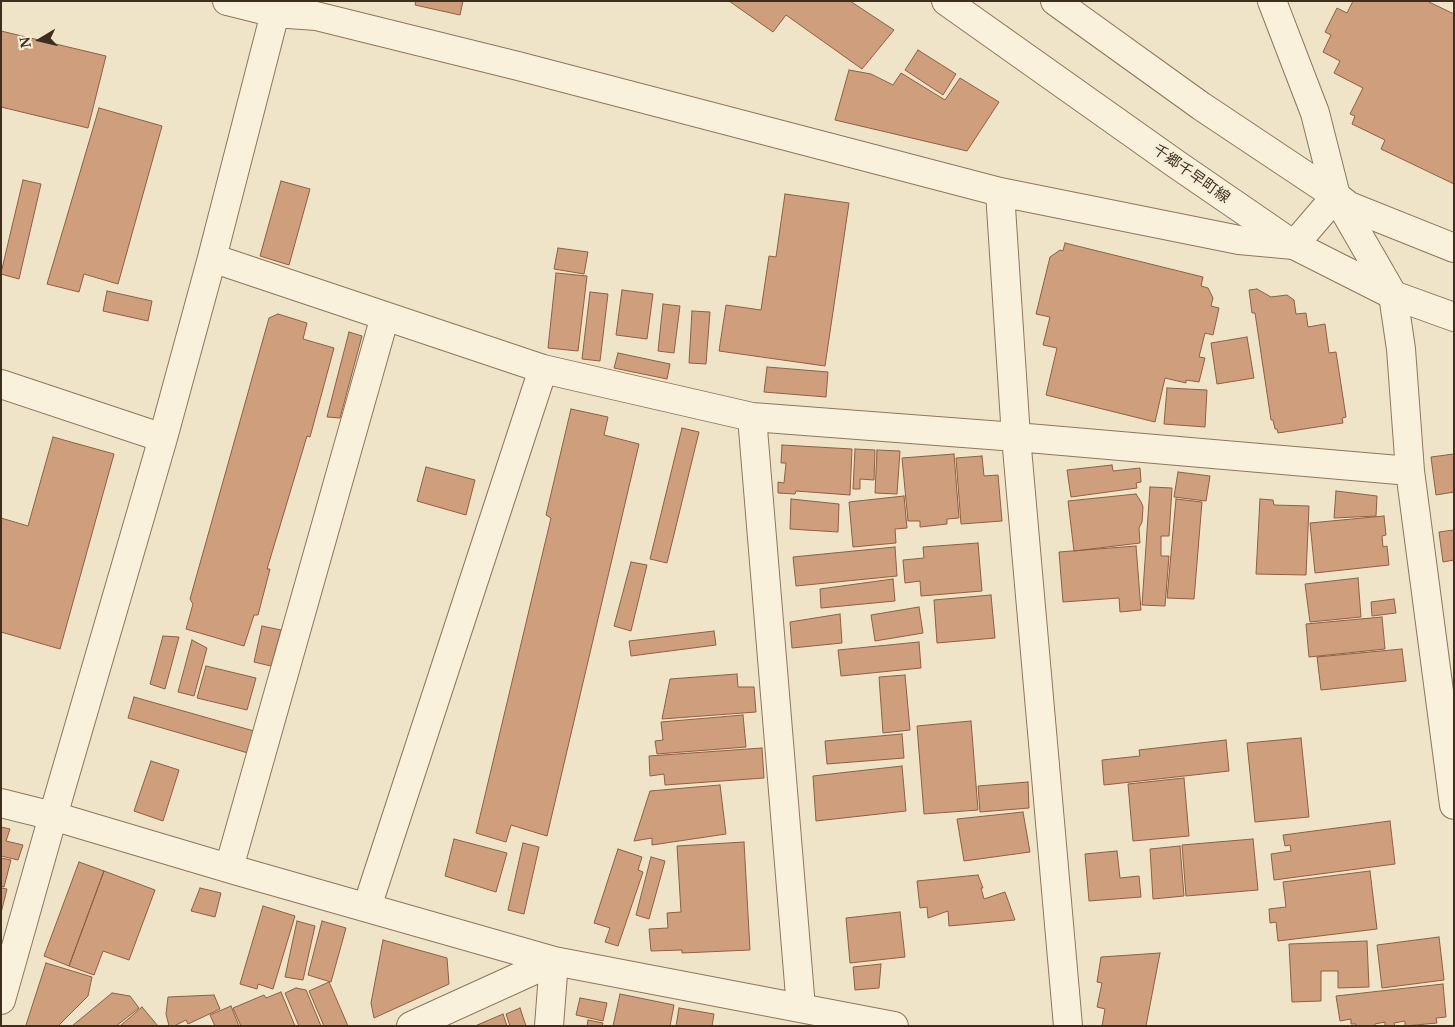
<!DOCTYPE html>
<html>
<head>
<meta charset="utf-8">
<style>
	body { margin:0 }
	#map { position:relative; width:1455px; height:1027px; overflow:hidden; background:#f0e4c8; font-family:"Noto Serif",serif }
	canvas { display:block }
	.frame { position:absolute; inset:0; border:2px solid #3d2e20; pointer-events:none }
	.north { position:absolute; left:15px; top:15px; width:50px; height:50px; -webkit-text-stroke:4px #f7eed8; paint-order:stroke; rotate:261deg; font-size:14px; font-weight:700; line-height:20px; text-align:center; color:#3d2e20 }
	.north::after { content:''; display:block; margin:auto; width:18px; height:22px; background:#3d2e20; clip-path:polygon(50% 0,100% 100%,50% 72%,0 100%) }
</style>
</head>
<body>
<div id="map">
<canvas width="1455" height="1027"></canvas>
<div class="frame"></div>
<div class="north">N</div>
</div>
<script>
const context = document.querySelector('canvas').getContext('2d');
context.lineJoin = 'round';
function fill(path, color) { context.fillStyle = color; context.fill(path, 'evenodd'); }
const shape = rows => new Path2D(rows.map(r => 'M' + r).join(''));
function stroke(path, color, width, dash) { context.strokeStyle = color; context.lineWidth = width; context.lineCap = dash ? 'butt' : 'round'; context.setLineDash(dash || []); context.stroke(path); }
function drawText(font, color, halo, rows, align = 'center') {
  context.font = font + ' "Noto Serif","Noto Sans JP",serif'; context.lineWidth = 5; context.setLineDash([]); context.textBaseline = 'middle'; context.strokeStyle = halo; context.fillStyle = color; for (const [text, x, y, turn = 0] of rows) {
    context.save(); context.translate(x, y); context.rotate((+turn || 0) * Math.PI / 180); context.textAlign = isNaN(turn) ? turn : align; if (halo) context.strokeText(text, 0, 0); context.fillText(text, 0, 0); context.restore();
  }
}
const building = shape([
	[416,1,463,1,460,15,415,5,416,1],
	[729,1,850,1,894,30,862,69,786,15,773,32,729,1],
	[1353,1,1427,1,1454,14,1454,184,1381,149,1385,140,1352,124,1355,116,1350,114,1363,88,1334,73,1340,61,1323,52,1331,35,1325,32,1337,8,1347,13,1353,1],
	[1,31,106,56,88,128,1,107,1,31],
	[918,50,956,74,943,95,905,70,918,50],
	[849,70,871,74,893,85,901,73,945,100,960,78,999,102,967,151,835,120,849,70],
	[99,108,162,126,118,284,84,274,79,292,47,284,99,108],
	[23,180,41,184,19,279,1,274,1,273,23,180],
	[281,181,310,189,289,265,260,256,281,181],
	[785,194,849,203,825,366,719,351,726,305,761,310,769,256,776,257,785,194],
	[1065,243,1203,277,1201,286,1208,288,1213,298,1211,306,1219,308,1213,335,1205,333,1199,357,1205,358,1199,382,1186,380,1186,383,1165,378,1155,422,1046,395,1057,348,1043,345,1050,317,1036,314,1050,257,1060,250,1063,251,1065,243],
	[558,248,588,252,584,274,554,269,558,248],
	[556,273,587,276,578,351,548,348,556,273],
	[1257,289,1271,297,1287,295,1294,300,1296,314,1306,313,1308,327,1325,324,1329,353,1336,352,1346,417,1342,418,1343,423,1278,433,1277,429,1275,429,1273,420,1271,420,1255,313,1252,313,1249,290,1257,289],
	[622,290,653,294,647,339,616,335,622,290],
	[107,291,152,301,148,321,103,311,107,291],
	[590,292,608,294,600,361,582,359,590,292],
	[663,304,680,306,674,353,658,351,663,304],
	[692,311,710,312,706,364,689,363,692,311],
	[278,314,307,323,303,339,334,348,310,437,307,436,267,569,270,569,258,615,254,615,244,646,186,629,193,604,190,599,269,318,278,314],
	[349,332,362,336,340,418,327,417,349,332],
	[1247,337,1254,378,1217,384,1211,343,1247,337],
	[618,353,670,364,667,379,614,368,618,353],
	[767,367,828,372,826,397,764,392,767,367],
	[1167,388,1207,390,1205,427,1164,424,1167,388],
	[571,409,608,417,604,435,639,444,547,836,511,825,506,842,476,833,551,518,546,515,571,409],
	[682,428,699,432,667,563,650,559,682,428],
	[53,437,114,454,60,649,1,632,1,518,28,526,53,437],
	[782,445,852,449,850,495,796,491,795,494,778,493,778,482,784,483,786,463,781,463,782,445],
	[855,449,875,450,874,480,860,479,860,489,853,489,855,449],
	[877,450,900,451,897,494,875,493,877,450],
	[954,454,959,518,947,519,947,524,920,527,920,521,908,521,902,458,954,454],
	[1454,454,1454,492,1436,495,1431,457,1454,454],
	[982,456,984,476,998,475,1002,521,961,524,956,458,982,456],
	[1112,465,1113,471,1140,468,1141,482,1136,483,1137,488,1071,497,1067,470,1112,465],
	[426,467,475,480,466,515,417,501,426,467],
	[1178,472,1210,476,1206,501,1174,497,1178,472],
	[1150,487,1172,488,1169,536,1161,536,1161,556,1169,556,1165,606,1142,605,1150,487],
	[1336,491,1377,496,1376,516,1334,518,1336,491],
	[1136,494,1141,502,1143,507,1142,522,1139,528,1140,543,1074,551,1068,501,1136,494],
	[904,496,907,528,895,529,896,543,853,547,849,502,904,496],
	[791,499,839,504,838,532,790,529,791,499],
	[1176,499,1202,502,1194,599,1167,598,1176,499],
	[1260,499,1273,500,1274,505,1309,506,1306,575,1256,574,1260,499],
	[1384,516,1386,535,1382,536,1383,547,1387,546,1389,565,1315,573,1310,523,1384,516],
	[1454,530,1454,560,1443,562,1439,532,1454,530],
	[978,543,982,591,921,596,920,581,905,583,903,560,924,558,923,547,978,543],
	[1136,546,1141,610,1120,612,1119,598,1063,602,1059,552,1136,546],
	[895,547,897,576,796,586,793,557,895,547],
	[631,562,647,565,631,631,614,626,631,562],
	[1358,578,1361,617,1310,622,1305,584,1358,578],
	[893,579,895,601,821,608,820,589,893,579],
	[991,595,995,638,937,643,934,600,991,595],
	[1394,599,1396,613,1372,616,1371,602,1394,599],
	[919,607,923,633,875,641,871,615,919,607],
	[840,614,842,643,792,648,790,622,840,614],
	[1382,617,1385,649,1309,657,1306,624,1382,617],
	[262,626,281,630,271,666,254,662,262,626],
	[714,631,716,645,631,656,629,641,714,631],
	[163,636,179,637,165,689,150,684,163,636],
	[192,640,207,648,194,696,178,692,192,640],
	[919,642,921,668,841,676,838,650,919,642],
	[1402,649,1406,681,1321,690,1317,657,1402,649],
	[206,666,256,678,247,710,197,698,206,666],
	[737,674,738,687,754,687,756,712,662,719,670,679,737,674],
	[905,675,910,730,883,733,879,677,905,675],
	[134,697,254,731,248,753,128,718,134,697],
	[743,715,746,747,657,754,655,741,663,740,661,722,743,715],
	[971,721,978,810,924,814,917,726,971,721],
	[902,734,904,758,827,764,825,741,902,734],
	[1301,738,1309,817,1255,822,1247,743,1301,738],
	[1226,740,1229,771,1104,785,1102,760,1140,756,1139,750,1226,740],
	[762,748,764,778,665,785,664,774,650,776,649,756,762,748],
	[151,761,179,770,163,821,134,811,151,761],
	[902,766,906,811,816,821,813,776,902,766],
	[1184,778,1189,836,1133,841,1128,784,1184,778],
	[1028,782,1029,808,980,812,978,786,1028,782],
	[720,785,726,834,652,845,652,838,634,841,650,791,720,785],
	[1023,812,1030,852,964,861,957,819,1023,812],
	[1390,821,1395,864,1274,880,1271,854,1291,851,1290,845,1285,846,1283,835,1390,821],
	[1,827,10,829,6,841,23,845,18,860,1,856,1,827],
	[454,839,507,853,496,892,445,876,454,839],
	[1253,839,1258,890,1186,896,1182,845,1253,839],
	[744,842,750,950,682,953,682,950,651,951,649,929,668,928,667,913,681,912,677,846,744,842],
	[523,843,539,847,524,914,508,910,523,843],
	[1180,846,1184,896,1153,899,1150,849,1180,846],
	[618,849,642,857,638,870,643,872,618,946,605,942,610,928,594,923,618,849],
	[1117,851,1120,878,1139,876,1141,897,1089,901,1085,854,1117,851],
	[651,857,665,861,649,919,636,915,651,857],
	[1,858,11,860,4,887,1,886,1,858],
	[79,862,104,871,69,966,44,956,79,862],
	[104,871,155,890,129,960,103,951,94,975,69,966,104,871],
	[1370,871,1377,929,1278,941,1276,922,1270,923,1269,909,1286,907,1283,882,1370,871],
	[978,875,983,888,981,888,984,899,1005,892,1015,920,949,926,948,911,928,918,927,907,920,908,917,881,978,875],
	[1,888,7,889,1,913,1,888],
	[200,888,221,893,215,917,191,911,200,888],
	[263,906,295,916,273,989,258,984,257,989,240,984,263,906],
	[900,912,905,957,850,963,846,918,900,912],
	[297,921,315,926,303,980,285,977,297,921],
	[322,921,346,928,331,982,308,975,322,921],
	[1439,937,1444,980,1382,988,1377,945,1439,937],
	[383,940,447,958,449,984,374,1018,371,1003,383,940],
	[1367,941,1369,987,1338,988,1338,971,1321,971,1321,1001,1292,1002,1289,944,1367,941],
	[1160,953,1146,1026,1102,1026,1105,1009,1097,1007,1102,983,1097,982,1101,957,1160,953],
	[46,963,92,977,88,996,58,1026,29,1026,26,1025,46,963],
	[881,964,879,988,855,990,853,967,881,964],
	[329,982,348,1026,324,1026,309,991,329,982],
	[1443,984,1446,1017,1436,1018,1437,1023,1405,1026,1405,1021,1394,1023,1395,1026,1385,1026,1385,1022,1375,1024,1375,1026,1357,1026,1356,1024,1351,1024,1351,1019,1340,1021,1336,996,1443,984],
	[296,988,306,990,321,1026,299,1026,285,993,296,988],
	[281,992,295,1026,241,1026,233,1008,264,995,266,998,281,992],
	[112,993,130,996,139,1008,116,1026,72,1026,112,993],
	[620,994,674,1005,670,1026,613,1026,620,994],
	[214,995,220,1009,188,1024,186,1020,174,1026,169,1026,166,1014,168,997,214,995],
	[580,998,607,1003,603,1021,576,1015,580,998],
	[231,1006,239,1026,215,1026,210,1015,231,1006],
	[142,1007,158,1026,120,1026,135,1013,142,1007],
	[520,1008,526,1026,510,1026,506,1014,520,1008],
	[679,1008,714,1014,712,1026,676,1026,679,1008],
	[503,1014,507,1026,475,1026,503,1014],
	[588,1020,603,1023,602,1026,587,1026,588,1020]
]);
fill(building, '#cf9f7d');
stroke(building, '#8d5f41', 1);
const minor = shape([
	[227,1,275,13,316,16,518,66,1000,192,1239,240,1294,245,1336,196],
	[1272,1,1315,113,1336,196,1393,295,1401,349,1410,471,1454,805],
	[1000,192,1016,437,1068,1026],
	[212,258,543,369,752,417,1016,437,1410,471],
	[1,384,163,438],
	[752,417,801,1008],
	[1,803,53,816,238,871,554,961,894,1026],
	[229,868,385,316],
	[367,907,543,369],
	[1,1000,53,816,163,438,212,258,275,13],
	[411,1026,554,961,549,1026]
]);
const tertiary = shape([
	[946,1,1176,164,1294,245,1393,295,1454,317],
	[1055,1,1201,106,1336,196,1349,206,1454,248]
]);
stroke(minor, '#8d765c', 30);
stroke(tertiary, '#8d765c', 30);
stroke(minor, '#faf1dc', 28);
stroke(tertiary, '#faf1dc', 28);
drawText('15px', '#3d2e20', '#f7eed8', [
	["千郷千早町線",1191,174,35]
]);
</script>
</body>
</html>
